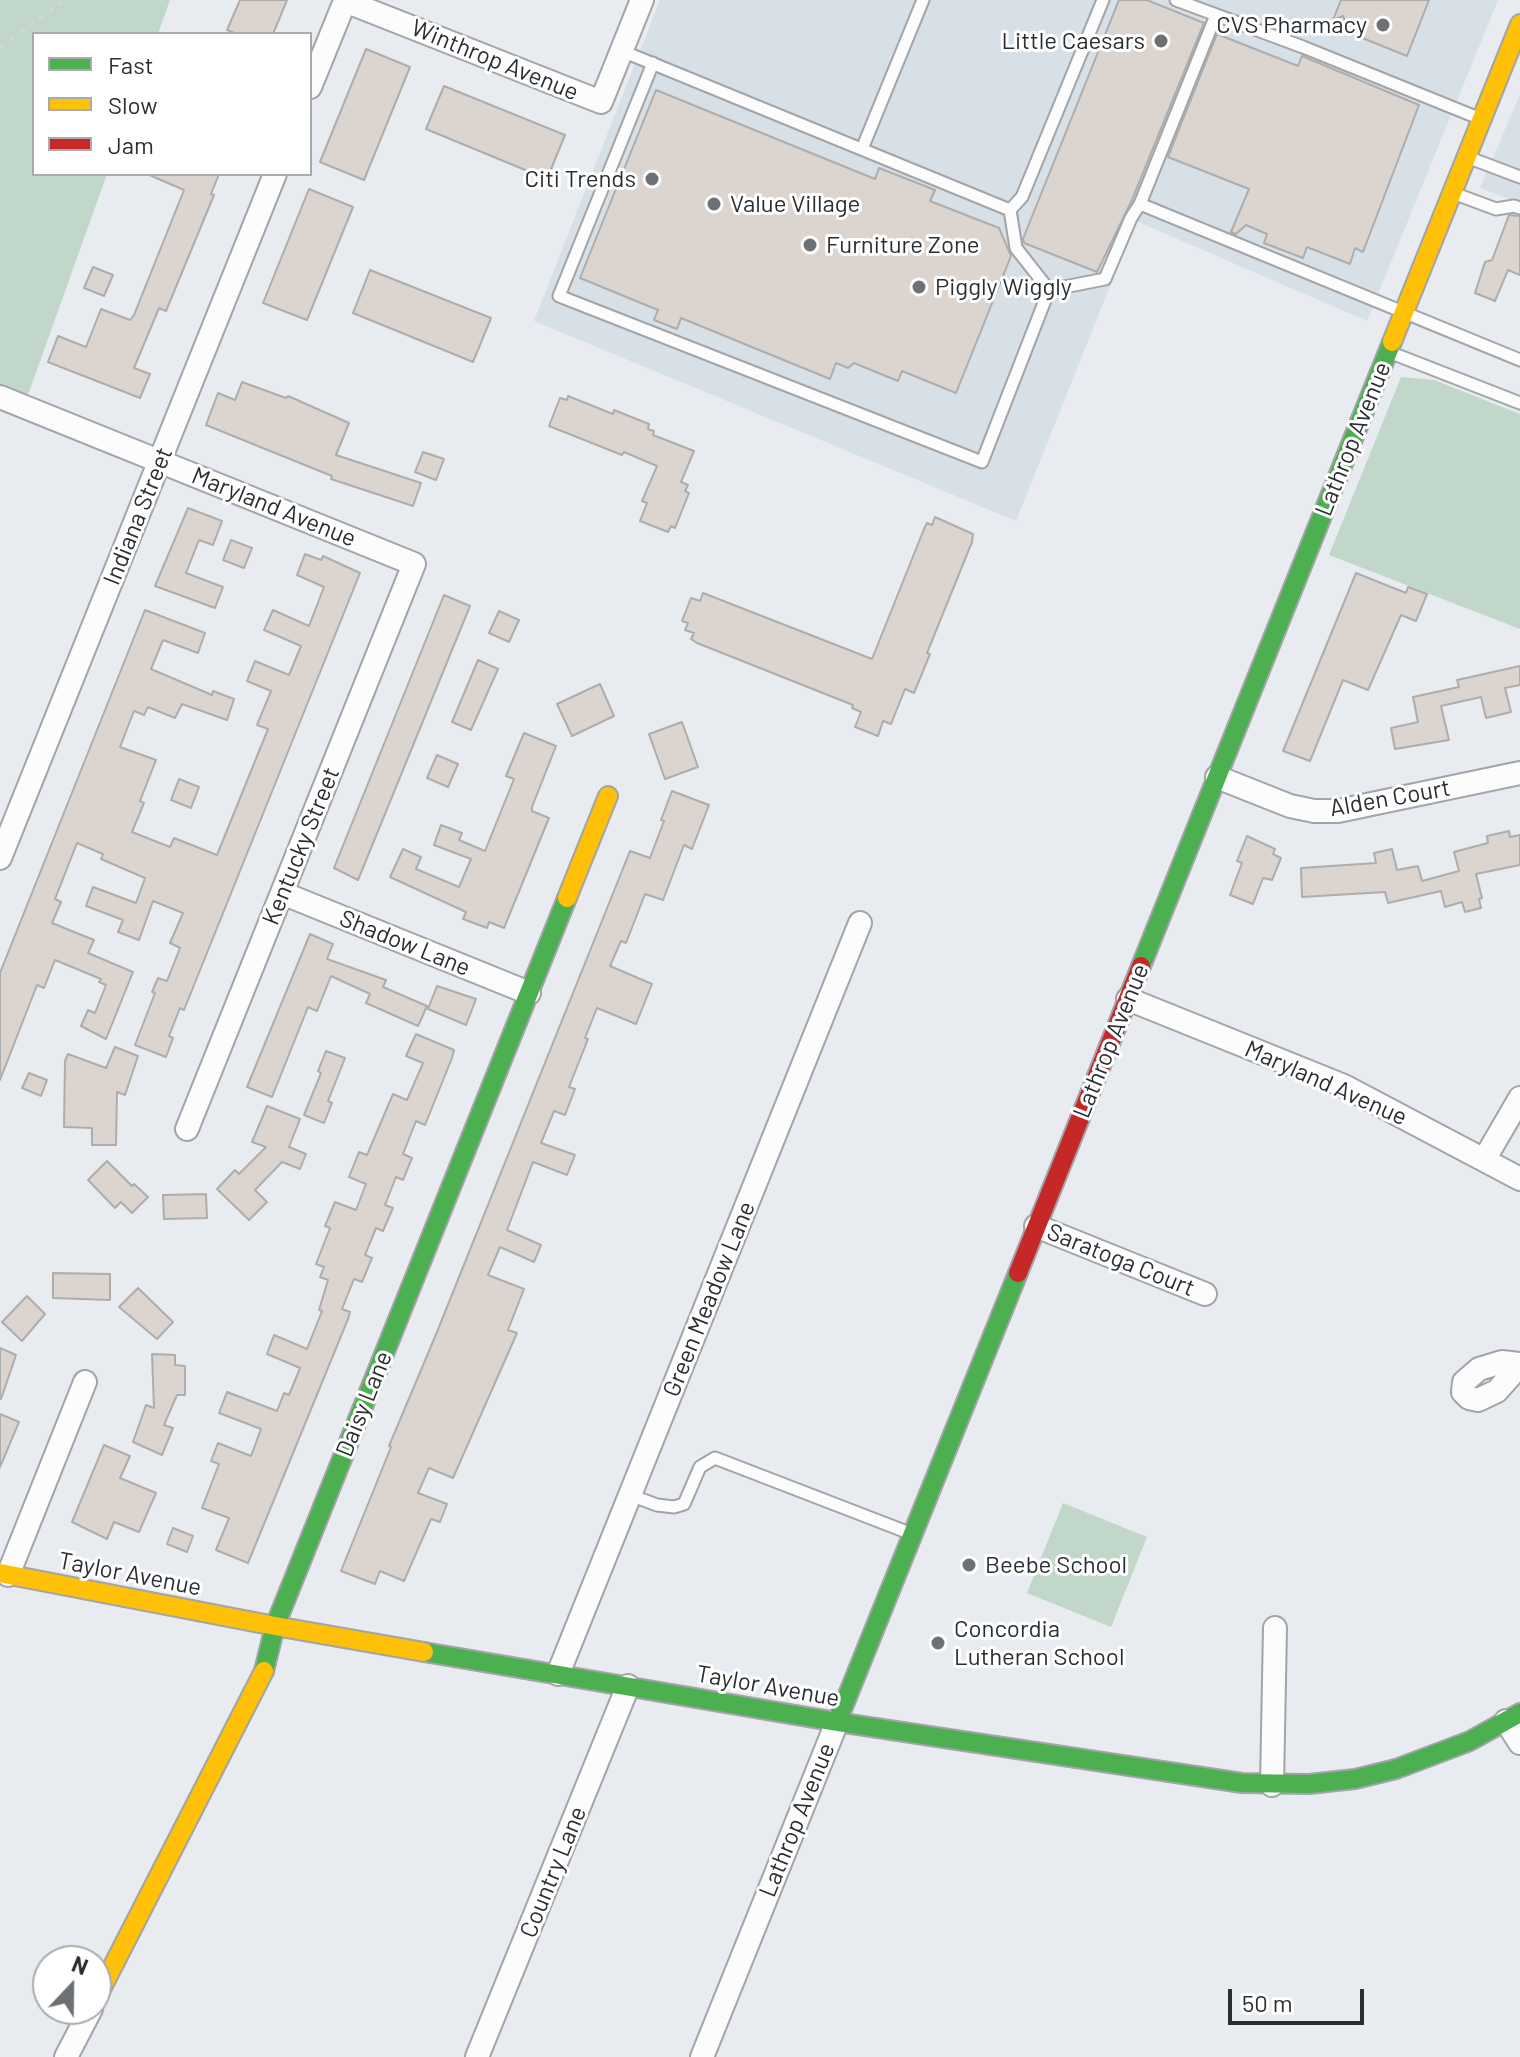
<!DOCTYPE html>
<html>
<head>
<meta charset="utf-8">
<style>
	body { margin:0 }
	#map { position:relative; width:1520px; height:2057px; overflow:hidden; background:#e8ecf0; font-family:Barlow,sans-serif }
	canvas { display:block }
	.legend { position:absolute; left:32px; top:32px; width:280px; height:144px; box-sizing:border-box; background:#fff; border:2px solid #aaabad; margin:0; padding:10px 14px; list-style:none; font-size:24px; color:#2b2e31 }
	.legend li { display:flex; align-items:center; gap:16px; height:40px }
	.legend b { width:40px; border:2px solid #aaabad }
	.north { position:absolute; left:32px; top:1945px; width:80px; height:80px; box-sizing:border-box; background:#fff; border:2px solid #aaabad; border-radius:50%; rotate:22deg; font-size:22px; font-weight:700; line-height:32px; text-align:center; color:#2b2e31 }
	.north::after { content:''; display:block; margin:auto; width:28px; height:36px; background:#6d7074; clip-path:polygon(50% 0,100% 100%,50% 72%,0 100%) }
	.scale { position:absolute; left:1228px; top:1989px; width:136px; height:36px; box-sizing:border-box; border:4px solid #2b2e31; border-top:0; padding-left:10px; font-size:24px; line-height:28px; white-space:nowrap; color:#2b2e31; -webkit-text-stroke:6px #fff; paint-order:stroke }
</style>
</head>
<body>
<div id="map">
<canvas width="1520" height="2057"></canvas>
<ul class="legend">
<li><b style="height:10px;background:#4caf50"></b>Fast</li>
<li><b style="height:10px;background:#ffc107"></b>Slow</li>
<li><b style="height:10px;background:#c62828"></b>Jam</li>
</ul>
<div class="north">N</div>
<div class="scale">50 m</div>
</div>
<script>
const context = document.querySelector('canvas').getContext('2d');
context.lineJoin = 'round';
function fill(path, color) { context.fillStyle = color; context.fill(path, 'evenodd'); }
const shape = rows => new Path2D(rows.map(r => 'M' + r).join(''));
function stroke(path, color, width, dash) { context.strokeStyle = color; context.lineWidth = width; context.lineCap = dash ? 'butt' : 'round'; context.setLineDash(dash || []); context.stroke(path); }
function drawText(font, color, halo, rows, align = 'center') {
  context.font = font + ' Barlow,sans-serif'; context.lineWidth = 6; context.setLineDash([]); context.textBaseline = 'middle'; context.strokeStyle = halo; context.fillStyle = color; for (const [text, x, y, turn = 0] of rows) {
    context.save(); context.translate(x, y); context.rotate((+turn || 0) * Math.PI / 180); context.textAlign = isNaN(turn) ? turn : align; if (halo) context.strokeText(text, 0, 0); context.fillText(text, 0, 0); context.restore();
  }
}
fill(shape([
	[660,0,1498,0,1367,321,1136,221,1016,521,534,321],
	[1520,94,1520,203,1480,188]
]), '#d7dfe7');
fill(shape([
	[0,0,170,0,158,34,34,34,34,174,107,174,24,406,0,397],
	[1401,377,1434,380,1520,414,1520,629,1329,555],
	[1063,1503,1147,1537,1111,1627,1027,1593]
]), '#c0d7c9');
const building = shape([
	[240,0,287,0,273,34,237,34,227,30,240,0],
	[1119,0,1147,0,1204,23,1132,200,1097,272,1024,243,1023,239,1119,0],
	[1341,0,1429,0,1407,56,1350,33,1343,16,1333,20,1341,0],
	[1217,34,1298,66,1302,56,1419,105,1363,252,1355,248,1350,264,1307,247,1303,258,1264,243,1267,234,1246,225,1236,234,1231,232,1249,189,1168,157,1217,34],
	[366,49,410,67,364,180,320,162,366,49],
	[444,86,565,135,547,179,426,129,444,86],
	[656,90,875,179,879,168,935,190,930,201,999,228,1011,256,956,393,902,371,898,381,854,363,848,368,836,363,830,379,681,318,677,329,654,320,658,310,580,278,656,90],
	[147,174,219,174,211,194,214,195,166,311,159,308,134,368,150,374,140,398,48,362,58,336,86,347,101,309,130,320,134,315,184,190,147,174],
	[309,189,353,207,307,320,263,303,309,189],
	[1509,215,1520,216,1520,275,1508,270,1495,301,1475,293,1485,262,1492,260,1509,215],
	[93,267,113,275,104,296,84,288,93,267],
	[370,270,491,318,473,362,353,313,370,270],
	[242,382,286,398,288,396,349,423,336,455,421,483,413,506,331,479,332,476,206,425,218,393,235,400,242,382],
	[568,396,613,414,614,410,649,424,648,429,654,431,653,435,694,451,681,482,688,485,685,491,689,493,675,528,671,526,668,532,640,521,647,503,642,501,657,466,624,452,622,455,549,426,560,398,567,400,568,396],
	[423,452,444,459,436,480,415,472,423,452],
	[188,508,222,521,213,545,199,540,186,573,223,587,215,608,155,586,188,508],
	[935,517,973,534,972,542,927,653,930,654,914,693,905,689,891,724,883,721,878,736,855,727,861,712,852,708,853,705,697,643,691,639,694,633,685,630,688,623,682,621,691,598,700,601,703,593,872,659,924,529,927,523,932,525,935,517],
	[231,540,252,548,244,568,223,560,231,540],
	[305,554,321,560,323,556,360,573,184,1010,180,1008,169,1036,173,1038,166,1057,135,1045,155,993,152,992,158,978,167,981,180,948,170,943,183,913,153,901,139,940,118,932,123,920,86,906,93,887,136,903,145,878,101,859,103,854,77,843,55,899,61,902,52,923,94,940,88,953,133,972,106,1039,81,1026,88,1010,95,1013,106,985,99,982,101,979,55,960,44,988,37,985,0,1080,0,973,145,610,205,633,198,653,163,640,151,669,212,695,213,691,234,699,227,720,182,704,175,718,148,707,144,715,134,711,120,747,156,760,140,801,144,803,132,832,170,847,174,838,217,855,268,729,257,725,271,691,247,681,255,661,289,675,301,646,264,630,273,610,309,626,324,587,297,575,305,554],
	[1356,573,1406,593,1408,587,1427,594,1416,621,1401,615,1368,690,1343,680,1310,761,1283,751,1356,573],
	[444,595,470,606,358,880,334,868,444,595],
	[499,611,519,620,509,642,489,633,499,611],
	[478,660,498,669,471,730,452,722,478,660],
	[1520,666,1520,685,1505,688,1511,712,1486,718,1481,697,1441,706,1449,740,1395,749,1391,728,1418,722,1413,697,1459,687,1457,680,1520,666],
	[600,684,614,716,572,736,557,704,600,684],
	[682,722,698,767,665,779,649,734,682,722],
	[524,733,556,746,532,807,532,811,549,818,504,928,489,922,487,928,463,919,466,912,390,877,403,849,421,857,416,869,459,887,471,859,434,845,441,825,462,833,459,840,485,851,514,779,506,776,524,733],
	[437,755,458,764,448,787,427,778,437,755],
	[179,779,199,787,191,808,171,800,179,779],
	[672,791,709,805,692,849,684,845,663,900,645,894,626,943,621,941,610,966,652,984,636,1024,597,1008,585,1038,588,1039,569,1087,575,1089,565,1115,554,1111,541,1143,575,1155,567,1175,533,1162,507,1230,541,1245,534,1262,500,1247,488,1275,524,1289,508,1330,517,1333,453,1478,429,1468,418,1493,447,1504,440,1522,431,1519,404,1581,380,1571,375,1584,341,1571,391,1447,389,1446,437,1332,630,851,650,858,664,821,661,820,672,791],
	[1509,831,1510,837,1520,835,1520,865,1476,874,1482,898,1479,899,1481,908,1465,912,1462,902,1445,907,1441,891,1388,903,1385,892,1302,897,1301,868,1376,863,1374,853,1392,849,1397,870,1418,866,1422,881,1459,871,1454,852,1488,843,1487,836,1509,831],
	[1247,836,1275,849,1273,854,1281,858,1272,880,1263,878,1253,904,1230,895,1242,863,1237,861,1247,836],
	[310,934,333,944,327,959,386,980,383,987,427,1006,418,1026,366,1003,370,994,331,976,317,1011,308,1007,272,1097,247,1087,310,934],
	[437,986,476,999,466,1025,428,1009,437,986],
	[416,1034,454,1050,452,1058,425,1125,416,1121,403,1154,412,1158,403,1180,396,1177,385,1205,393,1208,383,1231,376,1228,365,1255,372,1258,362,1282,354,1279,342,1309,350,1312,348,1319,248,1563,216,1550,229,1518,202,1508,219,1464,211,1461,218,1443,251,1456,261,1429,219,1413,227,1392,277,1411,284,1393,289,1395,300,1368,267,1354,274,1335,307,1349,322,1311,319,1310,328,1280,320,1277,324,1267,316,1264,330,1228,325,1226,335,1202,356,1210,366,1184,349,1177,359,1152,367,1155,393,1094,407,1100,423,1063,406,1056,416,1034],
	[115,1047,138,1056,125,1095,117,1092,116,1145,92,1145,92,1128,64,1127,65,1061,68,1054,106,1068,115,1047],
	[326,1051,345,1058,328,1101,332,1103,324,1123,304,1115,321,1073,318,1071,326,1051],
	[29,1073,47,1080,41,1096,22,1088,29,1073],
	[267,1106,300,1119,289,1147,306,1154,300,1169,282,1162,255,1190,267,1202,249,1220,217,1189,235,1170,239,1174,266,1147,252,1142,267,1106],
	[107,1161,132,1186,134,1184,148,1197,132,1213,121,1202,115,1208,88,1180,107,1161],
	[206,1194,207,1218,164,1219,163,1195,206,1194],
	[53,1273,110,1274,110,1300,53,1298,53,1273],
	[138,1288,173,1322,157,1339,119,1307,138,1288],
	[27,1296,45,1314,22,1341,2,1322,27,1296],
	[0,1348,16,1355,1,1399,0,1399,0,1348],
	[152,1354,175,1355,175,1365,185,1366,185,1395,177,1395,164,1425,173,1428,162,1455,133,1442,146,1405,154,1408,152,1354],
	[0,1414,19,1422,0,1467,0,1414],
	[104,1445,130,1456,120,1478,156,1493,139,1532,114,1522,107,1539,72,1522,104,1445],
	[173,1528,193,1536,187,1552,167,1544,173,1528]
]);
fill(building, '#dcd4cf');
stroke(building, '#adadad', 2);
const lane = shape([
	[1176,0,1303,47,1481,119],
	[622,51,1010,210,1022,197,1103,0],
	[653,63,559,296,982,462,1049,290],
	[862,149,923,0],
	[1467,157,1520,177],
	[1453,193,1496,209,1514,206,1520,208],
	[1140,204,1216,15],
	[1010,210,1016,248,1049,290],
	[1049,290,1105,279,1131,218,1140,204,1520,360],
	[1389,352,1520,403],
	[630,1495,657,1505,674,1507,684,1504,700,1467,715,1458,912,1534]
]);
const street = shape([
	[310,87,345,1,601,102,642,0],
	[0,397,414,564,187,1129],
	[1217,777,1290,806,1314,811,1338,811,1520,773],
	[0,858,275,174],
	[282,893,529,993],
	[1128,999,1344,1086,1520,1179],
	[1484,1160,1520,1098],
	[1036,1226,1205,1294],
	[1520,1364,1502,1362,1479,1369,1464,1382,1463,1392,1469,1398,1478,1400,1497,1391,1520,1365],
	[8,1575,85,1382],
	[558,1674,860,923],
	[1506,1721,1520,1743],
	[1272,1785,1275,1628],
	[66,2057,91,2009],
	[477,2057,628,1686],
	[702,2057,837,1722]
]);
const fast = shape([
	[1141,966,1392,342],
	[424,1652,837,1722,1242,1783,1309,1784,1355,1779,1396,1769,1470,1741,1520,1713],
	[264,1671,275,1626,567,898],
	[837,1722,1018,1273]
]);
const slow = shape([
	[1392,342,1520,24],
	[567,898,608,796],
	[0,1573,275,1626,424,1652],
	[96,1999,264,1671]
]);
const jam = shape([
	[1018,1273,1141,966]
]);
stroke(lane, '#a2a4a7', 15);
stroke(street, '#a2a4a7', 26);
stroke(fast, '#a2a4a7', 22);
stroke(slow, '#a2a4a7', 22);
stroke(jam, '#a2a4a7', 22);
stroke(shape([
	[0,47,65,0]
]), '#d4d5d6', 3, [6, 6]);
stroke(lane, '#fcfcfd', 11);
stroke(street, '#fcfcfd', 22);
stroke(fast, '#4caf50', 18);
stroke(slow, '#ffc107', 18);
stroke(jam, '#c62828', 18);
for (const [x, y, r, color] of [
	[1383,25,8,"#6d7074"],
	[1161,41,8,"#6d7074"],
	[652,179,8,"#6d7074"],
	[714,204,8,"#6d7074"],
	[810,245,8,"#6d7074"],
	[919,287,8,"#6d7074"],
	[969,1565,8,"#6d7074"],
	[938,1643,8,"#6d7074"]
]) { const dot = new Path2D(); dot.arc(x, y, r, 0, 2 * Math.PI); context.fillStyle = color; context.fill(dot); stroke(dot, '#fff', 3); }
drawText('24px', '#2b2e31', '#fff', [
	["CVS Pharmacy",1367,25,"right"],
	["Little Caesars",1145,41,"right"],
	["Citi Trends",636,179,"right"],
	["Value Village",730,204],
	["Furniture Zone",826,245],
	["Piggly Wiggly",935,287],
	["Beebe School",985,1565],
	["Concordia",954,1629],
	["Lutheran School",954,1657]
], 'left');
drawText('24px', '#2b2e31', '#fff', [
	["Winthrop Avenue",495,60,22],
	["Lathrop Avenue",1353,439,-68],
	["Maryland Avenue",274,507,22],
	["Indiana Street",138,516,-68],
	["Alden Court",1390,798,-10],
	["Kentucky Street",301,846,-68],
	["Shadow Lane",405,943,22],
	["Lathrop Avenue",1111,1041,-68],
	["Maryland Avenue",1326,1083,24],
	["Saratoga Court",1121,1260,22],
	["Green Meadow Lane",709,1299,-68],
	["Daisy Lane",364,1404,-68],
	["Taylor Avenue",130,1574,11],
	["Taylor Avenue",768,1686,10],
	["Lathrop Avenue",797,1820,-68],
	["Country Lane",553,1872,-68]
]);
</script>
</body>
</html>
